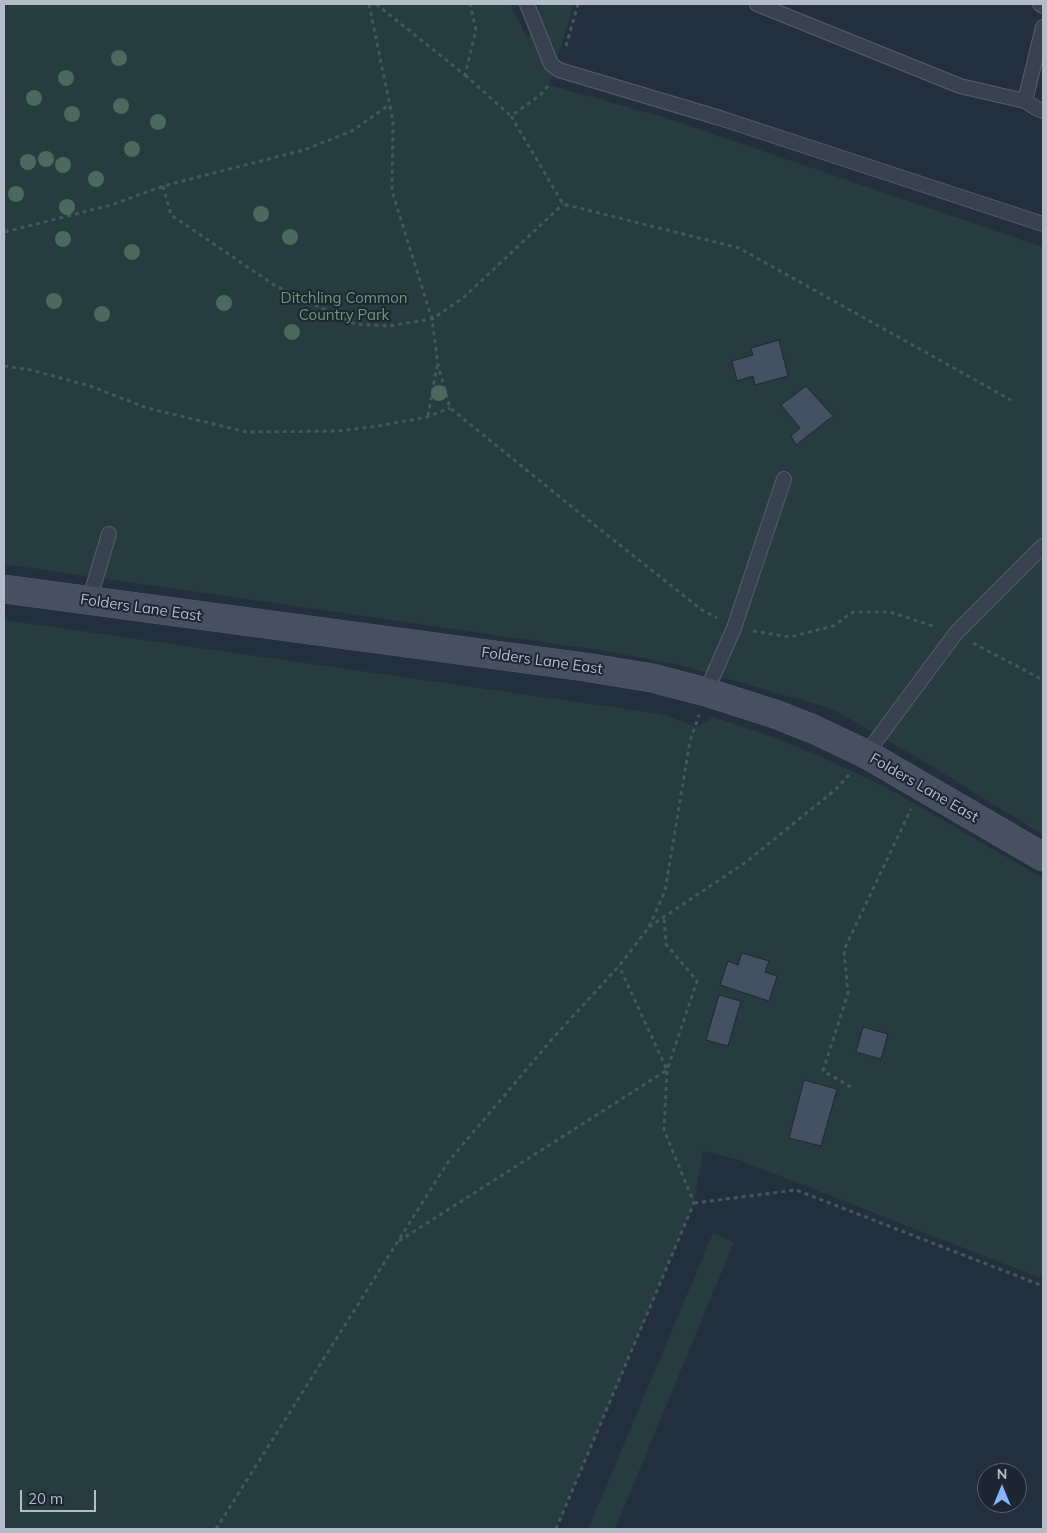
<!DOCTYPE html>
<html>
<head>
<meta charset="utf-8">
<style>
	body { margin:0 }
	#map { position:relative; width:1047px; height:1533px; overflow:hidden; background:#242f3e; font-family:Mulish,sans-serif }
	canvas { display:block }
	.frame { position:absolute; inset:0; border:5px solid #b4bcc9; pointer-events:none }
	.north { position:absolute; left:977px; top:1463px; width:50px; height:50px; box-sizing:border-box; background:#1d2633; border:1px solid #59626f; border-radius:50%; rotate:0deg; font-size:14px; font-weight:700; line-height:20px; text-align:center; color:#b4bcc9 }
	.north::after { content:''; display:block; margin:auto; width:18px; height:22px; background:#8ab4f8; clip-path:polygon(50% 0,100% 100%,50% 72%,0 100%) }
	.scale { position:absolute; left:20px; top:1490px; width:76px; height:22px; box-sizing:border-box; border:2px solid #b4bcc9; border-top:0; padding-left:6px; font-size:15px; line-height:18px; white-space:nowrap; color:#b4bcc9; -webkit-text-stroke:4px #1d2633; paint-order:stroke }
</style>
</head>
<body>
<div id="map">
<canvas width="1047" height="1533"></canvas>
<div class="frame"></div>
<div class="north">N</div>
<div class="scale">20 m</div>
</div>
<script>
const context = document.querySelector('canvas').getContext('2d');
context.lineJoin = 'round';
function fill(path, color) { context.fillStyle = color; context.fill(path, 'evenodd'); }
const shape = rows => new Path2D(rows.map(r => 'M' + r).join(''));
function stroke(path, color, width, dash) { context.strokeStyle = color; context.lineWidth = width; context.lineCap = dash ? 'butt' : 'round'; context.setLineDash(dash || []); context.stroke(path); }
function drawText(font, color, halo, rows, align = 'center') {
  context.font = font + ' Mulish,sans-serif'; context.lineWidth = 4; context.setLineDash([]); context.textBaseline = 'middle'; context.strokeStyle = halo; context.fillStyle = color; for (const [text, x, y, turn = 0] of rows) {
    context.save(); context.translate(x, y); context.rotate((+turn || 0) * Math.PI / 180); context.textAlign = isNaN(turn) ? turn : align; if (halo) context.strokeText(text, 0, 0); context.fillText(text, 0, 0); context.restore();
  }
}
fill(shape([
	[4,4,510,4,528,39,541,4,574,4,549,85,666,118,1043,247,1043,835,935,768,833,709,679,665,599,650,4,564],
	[4,620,661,714,697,727,713,717,762,733,824,758,887,788,1043,878,1043,1279,739,1160,703,1151,694,1203,556,1529,4,1529],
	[713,1233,734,1242,615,1529,588,1529]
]), '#263c3f');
const building = shape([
	[779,340,788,376,755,385,753,376,737,381,732,361,753,355,751,348,779,340],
	[806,386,833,416,796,445,791,436,800,428,781,405,806,386],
	[742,953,769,961,765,972,777,976,769,1001,720,985,728,961,738,965,742,953],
	[719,995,741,1001,728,1046,706,1040,719,995],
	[863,1027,888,1034,881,1059,856,1052,863,1027],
	[804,1080,837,1089,821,1146,789,1138,804,1080]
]);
fill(building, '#455162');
stroke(building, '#1f2835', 1);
const lane = shape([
	[527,4,551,64,559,70,720,118,1043,224],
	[757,4,960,86,1025,101],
	[1040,4,1043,6],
	[1043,27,1025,101,1036,108,1043,111],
	[89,601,109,534],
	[706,692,734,628,784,479],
	[866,754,956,633,1043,546]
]);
const secondary = shape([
	[4,589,585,667,652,678,706,692,775,714,813,729,866,754,1043,857]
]);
stroke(lane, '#565f6c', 16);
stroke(secondary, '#565f6c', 29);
stroke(shape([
	[369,4,393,121,392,191,432,319,438,365,450,408,587,519,702,610,717,618],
	[376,4,465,75,476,30,470,4],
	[566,46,578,4],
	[465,75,511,116],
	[548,86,540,95,511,116,563,204,739,248,1011,400],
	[163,186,171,215,274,285,355,324,389,326,432,319,463,298,563,204],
	[4,227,4,241],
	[5,232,111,205,163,186,304,150,352,131,389,105],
	[4,366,31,370,90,386,147,408,247,432,338,431,378,426,427,417,450,408],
	[428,416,437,366],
	[753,631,790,637,833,626,853,612,890,612,936,627],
	[973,643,1043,680],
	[649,927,746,862,835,790,849,775],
	[851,1087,823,1071,848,993,844,950,911,809],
	[694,1203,796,1190,1043,1286],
	[399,1241,667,1070,619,966],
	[216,1529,448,1162,553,1038,619,966,649,927,665,891,690,741,699,715],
	[556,1529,694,1203,664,1130,667,1070,697,981,666,944,664,917]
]), '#44595c', 3, [4, 4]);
stroke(lane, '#38414e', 14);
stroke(secondary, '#465061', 28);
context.fillStyle = '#4b6a5d';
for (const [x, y] of [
	[119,58],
	[66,78],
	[34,98],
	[121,106],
	[72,114],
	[158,122],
	[132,149],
	[46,159],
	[28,162],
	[63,165],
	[96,179],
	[16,194],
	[67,207],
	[261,214],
	[290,237],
	[63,239],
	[132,252],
	[54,301],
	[224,303],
	[102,314],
	[292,332],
	[439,393]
]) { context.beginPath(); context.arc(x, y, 8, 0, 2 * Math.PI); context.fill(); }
drawText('15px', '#6b9a76', '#1d2633', [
	["Ditchling Common",344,298],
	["Country Park",344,315]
]);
drawText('15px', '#b4bcc9', '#1d2633', [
	["Folders Lane East",141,608,8],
	["Folders Lane East",542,661,8],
	["Folders Lane East",924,788,30]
]);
</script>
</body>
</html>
